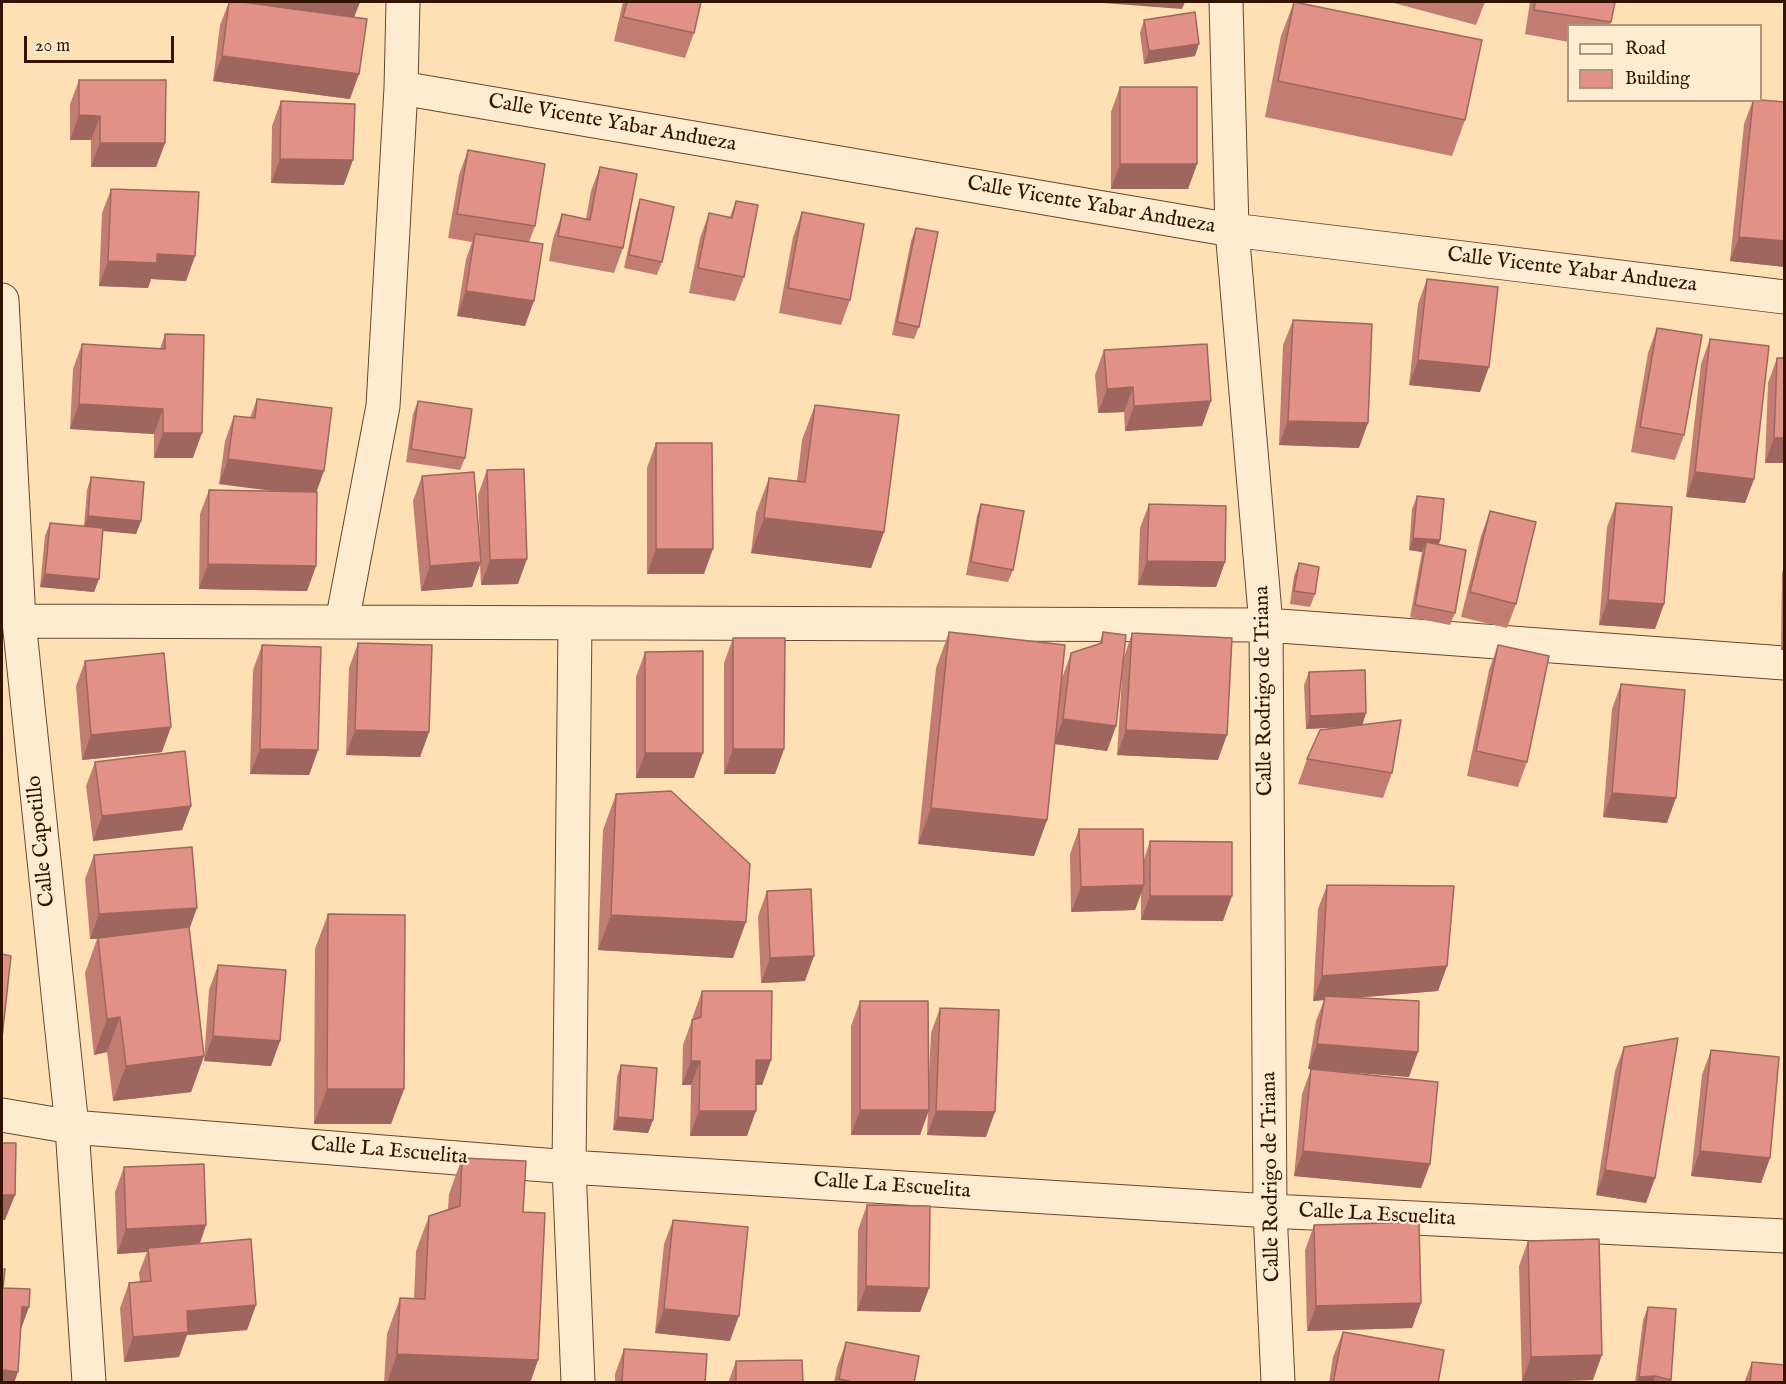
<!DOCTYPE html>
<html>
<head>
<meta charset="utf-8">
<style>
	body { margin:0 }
	#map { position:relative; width:1786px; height:1384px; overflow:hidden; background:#ffe0b5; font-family:"IM FELL English",serif }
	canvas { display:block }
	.frame { position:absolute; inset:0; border:3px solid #331402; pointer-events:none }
	.legend { position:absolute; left:1567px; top:24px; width:195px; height:78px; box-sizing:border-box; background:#ffebcf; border:2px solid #ad957d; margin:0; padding:8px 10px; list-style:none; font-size:18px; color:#331402 }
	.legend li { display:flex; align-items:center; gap:12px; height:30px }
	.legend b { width:30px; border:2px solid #ad957d }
	.scale { position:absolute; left:24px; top:36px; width:150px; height:27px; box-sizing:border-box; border:3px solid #331402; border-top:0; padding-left:8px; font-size:18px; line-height:21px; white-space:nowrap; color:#331402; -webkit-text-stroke:4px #ffebcf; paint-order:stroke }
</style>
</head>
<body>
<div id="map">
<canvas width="1786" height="1384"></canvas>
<div class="frame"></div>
<ul class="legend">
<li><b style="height:8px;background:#ffebcf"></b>Road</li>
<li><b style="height:16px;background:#e19186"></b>Building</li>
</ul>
<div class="scale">20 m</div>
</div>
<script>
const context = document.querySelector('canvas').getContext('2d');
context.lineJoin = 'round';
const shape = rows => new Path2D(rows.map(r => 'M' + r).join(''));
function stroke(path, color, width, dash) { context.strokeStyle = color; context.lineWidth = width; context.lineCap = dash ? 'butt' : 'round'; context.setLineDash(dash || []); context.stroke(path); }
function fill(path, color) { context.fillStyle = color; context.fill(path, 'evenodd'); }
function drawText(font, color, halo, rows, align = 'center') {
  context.font = font + ' "IM FELL English",serif'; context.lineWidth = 4.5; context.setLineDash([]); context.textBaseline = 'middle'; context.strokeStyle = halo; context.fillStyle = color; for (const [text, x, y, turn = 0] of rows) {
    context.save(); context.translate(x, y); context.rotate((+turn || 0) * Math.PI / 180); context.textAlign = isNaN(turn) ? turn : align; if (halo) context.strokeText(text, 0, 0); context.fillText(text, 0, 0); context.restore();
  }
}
const minor = shape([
	[1226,2,1232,230,1266,625,1270,1211,1278,1382],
	[401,88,1232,230,1784,297],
	[2,300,19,621,72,1127,89,1382],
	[19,621,1266,625,1784,663],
	[342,622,383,406,401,88,403,2],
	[575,623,569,1167,578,1382],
	[2,1115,72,1127,569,1167,1270,1211,1784,1236]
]);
stroke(minor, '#66472f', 35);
stroke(minor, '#ffebcf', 33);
fill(shape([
	[229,2,360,2,354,17,350,99,213,81,220,25],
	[623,2,701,2,694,33,685,58,614,41],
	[1294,2,1465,120,1452,156,1265,117,1281,36],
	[1390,2,1485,2,1476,25],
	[1530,2,1615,2,1610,26,1569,26,1569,42,1525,34],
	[1144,20,1195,56,1144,64,1140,33],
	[79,80,165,143,156,167,91,167,91,140,70,140,70,104],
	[1120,87,1197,164,1188,189,1111,189,1111,112],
	[1753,100,1785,267,1730,261,1744,124],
	[281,101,344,185,271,183,272,126],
	[468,150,535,226,529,242,525,326,457,316,466,259,472,242,448,238,459,175],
	[600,167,623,248,614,273,549,261,553,239,562,214,586,219,591,191],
	[111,189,195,256,186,281,151,279,148,288,99,286,102,213],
	[640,199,662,262,657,275,624,268,636,212],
	[736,201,744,277,735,301,689,293,700,238,709,213,730,217],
	[802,212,850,300,841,325,779,313,793,237],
	[916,228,919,327,914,339,892,335,911,241],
	[1427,279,1480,392,1409,385,1418,304],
	[1293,320,1359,448,1279,445,1283,345],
	[1657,328,1684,435,1675,460,1631,452,1648,353],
	[165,334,193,458,154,458,154,434,70,429,73,369,82,344,160,349],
	[1710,339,1754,479,1745,503,1686,497,1701,364],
	[1104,350,1211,401,1202,426,1125,431,1124,412,1098,413,1095,375],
	[1777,358,1785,358,1785,463,1765,463,1768,383],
	[257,399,316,492,316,566,307,591,199,589,200,514,209,490,273,491,219,484,225,441,234,416,250,418],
	[418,401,465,458,460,470,406,462,413,414],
	[815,405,884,532,871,568,751,553,756,513,769,478,797,481,802,440],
	[656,443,704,574,647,574,647,468],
	[487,470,518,584,481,585,480,564,472,587,421,591,413,501,422,476,480,541,478,495],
	[91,477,141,521,136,534,102,531,99,579,94,592,40,587,45,536,50,523,84,526,87,490],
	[1417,496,1440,540,1439,545,1455,613,1450,625,1410,617,1422,552,1409,550,1412,509],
	[1616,503,1664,604,1655,629,1599,625,1607,527],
	[981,504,1013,570,1008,582,966,575,977,516],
	[1149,504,1225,562,1216,587,1138,585,1140,528],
	[1490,511,1516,604,1507,628,1461,617,1481,536],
	[1299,563,1315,594,1310,607,1290,604,1294,576],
	[1785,566,1785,650,1781,650,1782,572],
	[949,632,1062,678,1071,653,1099,644,1103,632,1124,657,1132,633,1218,760,1117,755,1123,661,1116,726,1107,751,1055,744,1047,820,1034,856,918,844,936,668],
	[733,638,784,749,775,774,724,774,724,663],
	[358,643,429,732,420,757,346,755,349,668],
	[262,645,318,750,309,775,250,774,253,670],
	[1498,645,1527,762,1518,787,1467,776,1489,670],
	[645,652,694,778,636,778,636,677],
	[85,661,162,752,82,760,76,686],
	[1309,672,1366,713,1362,725,1392,773,1383,798,1298,784,1307,759,1348,727,1306,729,1304,685],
	[1621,684,1667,823,1603,817,1612,709],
	[95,762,191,806,182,830,93,841,86,786],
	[616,794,733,958,598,950,603,830],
	[1079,829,1144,859,1150,841,1223,921,1141,920,1141,894,1135,910,1071,912,1070,854],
	[94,855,189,929,204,1056,191,1092,113,1101,107,1052,94,1055,85,973,97,939,90,939,85,879],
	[1327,885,1447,966,1438,991,1355,998,1409,1077,1334,1071,1430,1164,1421,1188,1294,1176,1302,1094,1311,1069,1308,1069,1316,1021,1324,1000,1313,1001,1318,909],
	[767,891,805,981,761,983,758,916],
	[328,914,404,1089,391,1124,314,1124,315,949],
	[218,965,280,1041,271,1066,204,1061,209,990],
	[702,991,771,1060,762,1085,756,1085,747,1136,690,1136,691,1085,682,1085,683,1045,692,1020,693,1016],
	[860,1001,928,1097,931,1033,940,1008,986,1137,927,1135,928,1112,920,1135,851,1135,851,1026],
	[1624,1047,1655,1178,1646,1203,1596,1195,1615,1071],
	[1711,1050,1770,1158,1761,1183,1691,1176,1702,1075],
	[621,1065,653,1120,648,1133,613,1130,617,1077],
	[462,1158,523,1212,538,1360,530,1383,384,1383,387,1334,400,1298,414,1299,416,1251,429,1216,448,1209,449,1194],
	[124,1167,206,1225,200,1244,256,1305,247,1330,187,1335,179,1357,124,1362,120,1308,129,1283,140,1282,139,1273,147,1252,117,1254,115,1192],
	[867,1205,929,1288,920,1312,857,1311,858,1230],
	[673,1220,730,1341,655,1333,664,1244],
	[1314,1225,1421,1303,1412,1328,1307,1331,1305,1250],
	[1528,1241,1593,1380,1522,1382,1519,1266],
	[1648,1307,1671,1380,1670,1383,1635,1383,1643,1320],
	[1343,1332,1438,1383,1329,1383,1333,1357],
	[846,1342,914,1383,834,1383,837,1367],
	[624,1349,705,1383,615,1383,615,1374],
	[736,1361,803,1383,728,1383],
	[1752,1362,1785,1383,1744,1383]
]), '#c27d73');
fill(shape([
	[243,2,360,2,351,25],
	[1104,2,1185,2,1182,9,1103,3],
	[1199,44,1195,56,1144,64,1149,51],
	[222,56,359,74,350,99,213,81],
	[79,115,100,116,91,140,70,140],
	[100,143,165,143,156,167,91,167],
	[280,159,353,160,344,185,271,183],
	[1120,164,1197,164,1188,189,1111,189],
	[1739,237,1785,241,1785,267,1730,261],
	[157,254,195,256,186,281,151,279,148,288,99,286,108,261],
	[466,291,534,301,525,326,457,316],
	[1418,360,1489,367,1480,392,1409,385],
	[1133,387,1124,412,1098,413,1107,389],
	[1211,401,1202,426,1125,431,1134,406],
	[79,404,163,409,154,434,70,429],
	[1288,421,1368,423,1359,448,1279,445],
	[163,433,202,433,193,458,154,458],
	[1774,438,1785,438,1785,463,1765,463],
	[228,459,324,471,315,496,219,484],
	[1695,472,1754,479,1745,503,1686,497],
	[88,516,141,521,136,534,83,529],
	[764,518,884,532,871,568,751,553],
	[1413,538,1440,540,1436,553,1426,542,1422,552,1409,550],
	[656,549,713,549,704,574,647,574],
	[527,559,518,584,481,585,490,560],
	[1147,561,1225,562,1216,587,1138,585],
	[481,562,472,587,421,591,430,566],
	[208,564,316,566,307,591,199,589],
	[45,574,99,579,94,592,40,587],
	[1608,600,1664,604,1655,629,1599,625],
	[1785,640,1785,650,1781,650],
	[1366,713,1362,726,1306,729,1310,716],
	[1063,719,1116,726,1107,751,1054,744],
	[171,727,162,752,82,760,91,735],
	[355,730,429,732,420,757,346,755],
	[1126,730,1227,735,1218,760,1117,755],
	[260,749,318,750,309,775,250,774],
	[733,749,784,749,775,774,724,774],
	[645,753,703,753,694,778,636,778],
	[1612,793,1676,798,1667,823,1603,817],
	[191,806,182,830,93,841,102,816],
	[931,808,1047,820,1034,856,918,844],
	[1144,885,1135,910,1071,912,1081,887],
	[1150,896,1232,896,1223,921,1141,920],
	[197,908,188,933,90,939,99,914],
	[611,915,746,922,733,958,598,950],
	[814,956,805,981,761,983,770,958],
	[1447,966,1438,991,1325,1000,1325,996,1324,1000,1313,1001,1322,976],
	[120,1017,107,1052,94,1055,107,1019],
	[213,1036,280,1041,271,1066,204,1061],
	[1317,1044,1418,1052,1409,1077,1308,1069],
	[204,1056,191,1092,113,1101,126,1066],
	[756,1060,771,1060,762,1085,747,1085],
	[691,1061,700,1061,691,1085,682,1085],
	[327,1089,404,1089,391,1124,314,1124],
	[860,1110,929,1110,920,1135,851,1135],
	[699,1111,756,1111,747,1136,690,1136],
	[936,1111,995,1112,986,1137,927,1135],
	[618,1117,653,1120,648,1133,613,1130],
	[1303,1151,1430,1164,1421,1188,1294,1176],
	[1700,1151,1770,1158,1761,1183,1691,1176],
	[1605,1170,1655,1178,1646,1203,1596,1195],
	[2,1195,15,1195,5,1220,2,1220],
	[206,1225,197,1250,148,1248,147,1252,117,1254,126,1229],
	[866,1286,929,1288,920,1312,857,1311],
	[1421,1303,1412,1328,1307,1331,1316,1306],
	[256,1305,247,1330,187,1335,179,1357,124,1362,133,1337,187,1311],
	[22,1307,29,1307,16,1343],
	[664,1309,739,1316,730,1341,655,1333],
	[397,1354,538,1360,530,1383,387,1383],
	[1602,1355,1593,1380,1522,1382,1531,1357],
	[2,1370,18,1372,14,1383,2,1383],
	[1655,1376,1653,1383,1637,1383,1639,1377]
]), '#9e665e');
const building = shape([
	[229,2,242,2,367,19,359,74,222,56,229,2],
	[627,2,701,2,694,33,623,17,627,2],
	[1294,2,1482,40,1465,120,1278,81,1294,2],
	[1535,2,1615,2,1611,22,1534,10,1535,2],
	[1195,12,1199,44,1149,51,1144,20,1195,12],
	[79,80,166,80,165,143,100,143,100,116,79,115,79,80],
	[1120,87,1197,87,1197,164,1120,164,1120,87],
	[1753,100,1761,100,1785,102,1785,241,1739,237,1753,100],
	[281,101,355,104,353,160,280,159,281,101],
	[468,150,545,164,535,226,457,214,468,150],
	[600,167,637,174,623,248,558,236,562,214,590,220,600,167],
	[111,189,199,192,195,256,157,254,157,263,108,261,111,189],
	[640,199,674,207,662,262,629,255,640,199],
	[736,201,758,205,744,277,698,268,709,213,732,218,736,201],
	[802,212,864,224,850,300,788,288,802,212],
	[916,228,938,232,919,327,897,322,916,228],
	[475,234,543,244,534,301,466,291,475,234],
	[1427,279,1498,287,1489,367,1418,360,1427,279],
	[1293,320,1372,324,1368,423,1288,421,1293,320],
	[1657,328,1702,335,1684,435,1640,427,1657,328],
	[165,334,204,335,202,433,163,433,163,409,79,404,82,344,165,349,165,334],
	[1710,339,1769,346,1754,479,1695,472,1710,339],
	[1207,344,1211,401,1134,406,1133,387,1107,389,1104,350,1207,344],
	[1777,358,1785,358,1785,438,1774,438,1777,358],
	[257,399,332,408,324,471,228,459,234,416,255,418,257,399],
	[418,401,472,409,465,458,411,449,418,401],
	[815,405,899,415,884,532,764,518,769,478,805,482,815,405],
	[656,443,712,443,713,549,656,549,656,443],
	[524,469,527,559,490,560,487,470,524,469],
	[474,472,481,562,430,566,422,476,474,472],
	[91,477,144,482,141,521,88,516,91,477],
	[209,490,317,492,316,566,208,564,209,490],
	[1417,496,1444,499,1440,540,1413,538,1417,496],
	[1616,503,1672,507,1664,604,1608,600,1616,503],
	[981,504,1024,511,1013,570,971,562,981,504],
	[1149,504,1226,506,1225,562,1147,561,1149,504],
	[1490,511,1536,522,1516,604,1470,592,1490,511],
	[50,523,103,528,99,579,45,574,50,523],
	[1426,542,1466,550,1455,613,1415,605,1426,542],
	[1299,563,1319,567,1315,594,1294,591,1299,563],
	[949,632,1065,645,1047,820,931,808,949,632],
	[1103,632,1126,635,1116,726,1063,719,1071,653,1102,643,1103,632],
	[1132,633,1232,638,1227,735,1126,730,1132,633],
	[733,638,785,638,784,749,733,749,733,638],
	[358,643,432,645,429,732,355,730,358,643],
	[262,645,321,647,318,750,260,749,262,645],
	[1498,645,1549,656,1527,762,1476,751,1498,645],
	[703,651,703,753,645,753,645,652,703,651],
	[164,653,171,727,91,735,85,661,164,653],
	[1365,670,1366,713,1310,716,1309,672,1365,670],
	[1621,684,1685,690,1676,798,1612,793,1621,684],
	[1401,720,1392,773,1307,759,1320,730,1401,720],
	[185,751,191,806,102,816,95,762,185,751],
	[671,791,750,864,746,922,611,915,616,794,671,791],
	[1079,829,1143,829,1144,885,1081,887,1079,829],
	[1150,841,1232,842,1232,896,1150,896,1150,841],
	[192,847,197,908,99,914,94,855,192,847],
	[1327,885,1454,886,1447,966,1322,976,1327,885],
	[811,889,814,956,770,958,767,891,811,889],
	[328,914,405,915,404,1089,327,1089,328,914],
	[189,927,204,1056,126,1066,120,1017,107,1019,98,938,189,927],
	[2,954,11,956,2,1038,2,954],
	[218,965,286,970,280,1041,213,1036,218,965],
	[702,991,772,991,771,1060,756,1060,756,1111,699,1111,700,1061,691,1061,692,1020,701,1017,702,991],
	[1325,996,1419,1001,1418,1052,1317,1044,1325,996],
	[860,1001,928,1001,929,1110,860,1110,860,1001],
	[940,1008,999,1010,995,1112,936,1111,940,1008],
	[1678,1038,1655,1178,1605,1170,1624,1047,1678,1038],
	[1711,1050,1779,1057,1770,1158,1700,1151,1711,1050],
	[621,1065,657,1068,653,1120,618,1117,621,1065],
	[1311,1069,1438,1082,1430,1164,1303,1151,1311,1069],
	[2,1143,16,1143,15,1195,2,1195,2,1143],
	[462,1158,526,1161,523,1212,545,1213,538,1360,397,1354,400,1298,425,1299,429,1216,460,1206,462,1158],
	[204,1164,206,1225,126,1229,124,1167,204,1164],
	[867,1205,930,1206,929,1288,866,1286,867,1205],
	[673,1220,748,1227,739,1316,664,1309,673,1220],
	[1419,1222,1421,1303,1316,1306,1314,1225,1419,1222],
	[251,1239,256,1305,187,1311,188,1332,133,1337,129,1283,151,1281,148,1248,251,1239],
	[1599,1239,1602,1355,1531,1357,1528,1241,1599,1239],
	[2,1269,5,1269,3,1288,30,1289,29,1307,22,1307,18,1372,2,1370,2,1269],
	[1648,1307,1676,1309,1671,1380,1655,1376,1639,1377,1648,1307],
	[1343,1332,1444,1350,1438,1383,1333,1383,1343,1332],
	[846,1342,919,1356,914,1383,857,1383,839,1379,846,1342],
	[624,1349,707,1354,705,1383,622,1383,624,1349],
	[802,1360,803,1383,736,1383,736,1361,802,1360],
	[1752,1362,1785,1365,1785,1383,1750,1383,1752,1362]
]);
fill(building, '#e19186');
stroke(building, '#9e665e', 1.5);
drawText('21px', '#331402', '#ffebcf', [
	["Calle Vicente Yabar Andueza",612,124,10],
	["Calle Vicente Yabar Andueza",1091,206,10],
	["Calle Vicente Yabar Andueza",1572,271,7],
	["Calle Rodrigo de Triana",1265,691,-91],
	["Calle Capotillo",42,841,-96],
	["Calle La Escuelita",389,1152,5],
	["Calle Rodrigo de Triana",1272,1177,-91],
	["Calle La Escuelita",892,1187,4],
	["Calle La Escuelita",1377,1216,3]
]);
</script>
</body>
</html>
